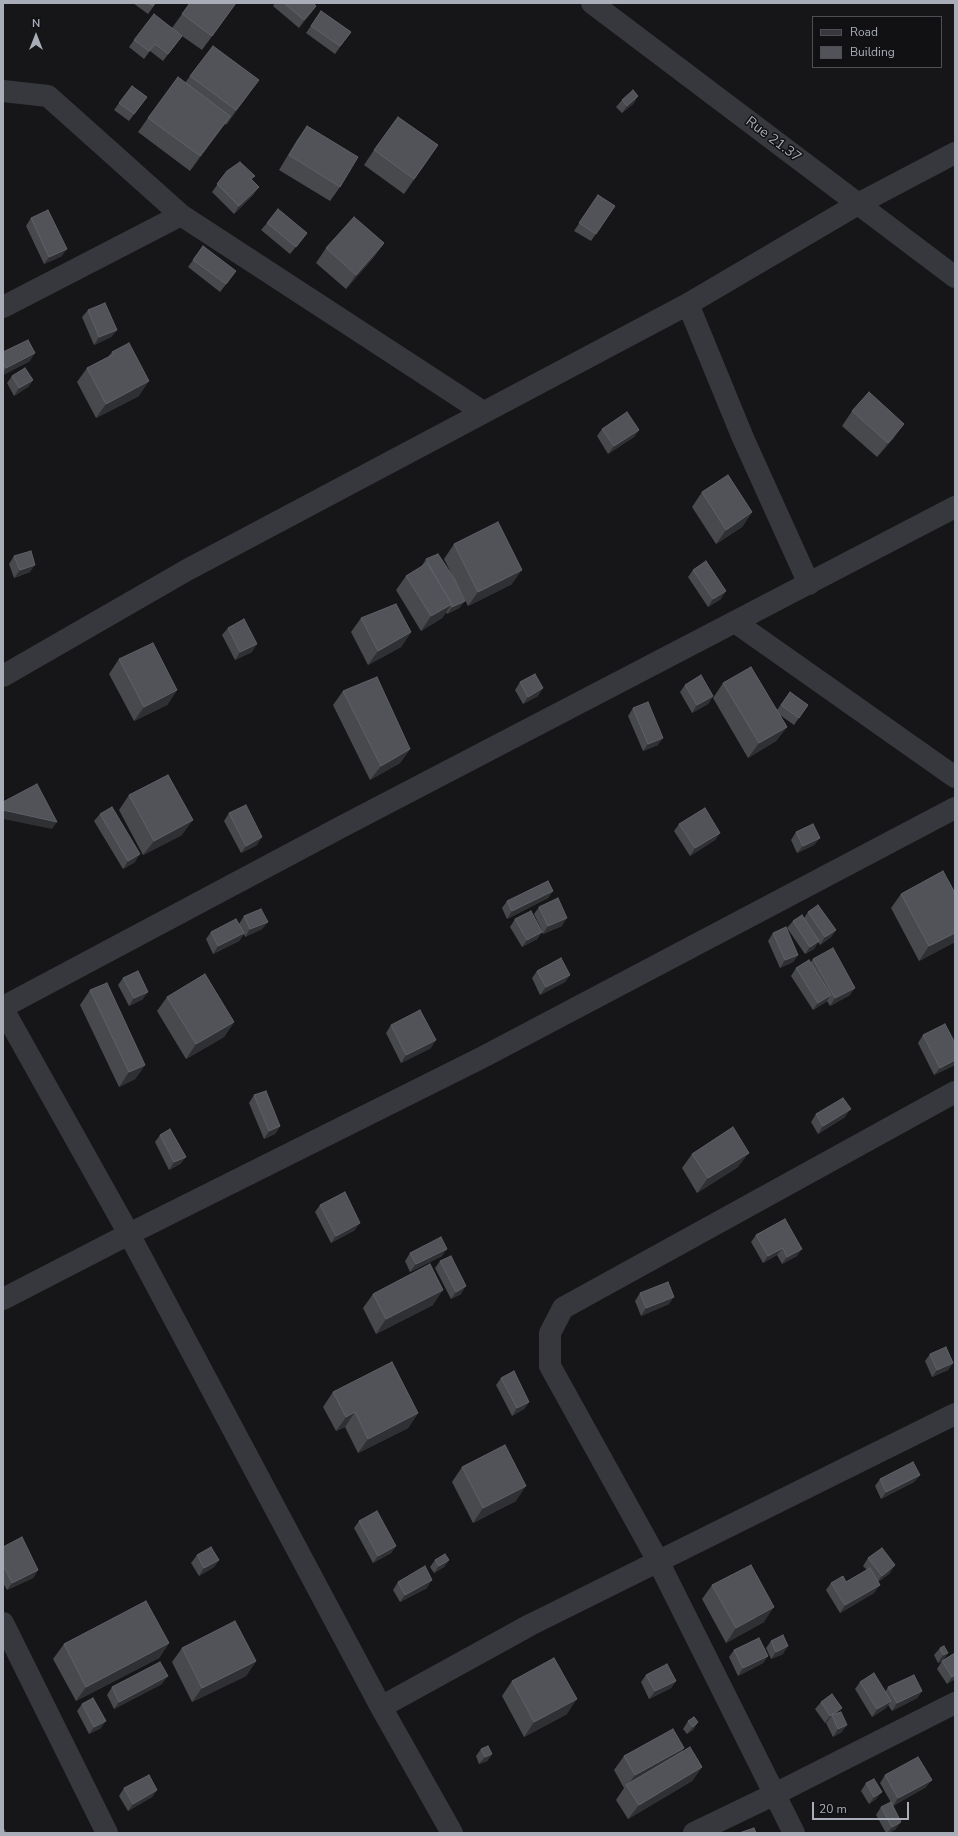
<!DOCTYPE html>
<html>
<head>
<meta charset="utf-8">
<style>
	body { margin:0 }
	#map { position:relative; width:958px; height:1836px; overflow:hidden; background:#161618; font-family:"Nunito Sans",sans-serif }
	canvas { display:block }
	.frame { position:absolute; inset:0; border:4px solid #a8adb8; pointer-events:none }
	.legend { position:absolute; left:812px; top:16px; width:130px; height:52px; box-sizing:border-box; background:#111113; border:1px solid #4d4f55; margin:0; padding:5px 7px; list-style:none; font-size:12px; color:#a8adb8 }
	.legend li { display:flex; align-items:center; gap:8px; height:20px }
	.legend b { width:20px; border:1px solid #4d4f55 }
	.north { position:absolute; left:16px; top:16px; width:40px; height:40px; -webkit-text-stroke:3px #111113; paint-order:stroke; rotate:0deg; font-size:11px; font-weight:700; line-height:16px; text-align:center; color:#a8adb8 }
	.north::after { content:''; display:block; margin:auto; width:14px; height:18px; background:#a8adb8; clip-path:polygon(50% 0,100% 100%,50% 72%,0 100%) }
	.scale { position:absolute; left:812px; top:1802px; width:97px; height:18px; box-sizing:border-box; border:2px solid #a8adb8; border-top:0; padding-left:5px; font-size:12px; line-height:14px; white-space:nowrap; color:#a8adb8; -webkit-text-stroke:3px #111113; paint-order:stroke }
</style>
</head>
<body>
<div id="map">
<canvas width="958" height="1836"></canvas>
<div class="frame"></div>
<ul class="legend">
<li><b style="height:5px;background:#37383d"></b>Road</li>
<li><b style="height:11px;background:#525359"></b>Building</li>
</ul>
<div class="north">N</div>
<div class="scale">20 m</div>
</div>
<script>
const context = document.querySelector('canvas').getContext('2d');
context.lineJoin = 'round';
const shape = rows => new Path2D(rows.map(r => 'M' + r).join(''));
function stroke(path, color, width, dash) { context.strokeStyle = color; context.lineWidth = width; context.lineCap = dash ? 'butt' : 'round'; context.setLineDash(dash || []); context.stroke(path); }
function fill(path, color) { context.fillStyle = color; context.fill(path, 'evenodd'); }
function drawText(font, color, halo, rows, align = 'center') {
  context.font = font + ' "Nunito Sans",sans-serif'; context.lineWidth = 3; context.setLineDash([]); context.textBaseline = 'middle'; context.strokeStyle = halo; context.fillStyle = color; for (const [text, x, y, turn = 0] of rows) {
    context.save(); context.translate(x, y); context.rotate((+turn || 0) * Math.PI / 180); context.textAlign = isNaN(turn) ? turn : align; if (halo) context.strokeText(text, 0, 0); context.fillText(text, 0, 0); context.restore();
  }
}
stroke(shape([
	[592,3,955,277],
	[3,91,48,96,181,215,483,412],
	[688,304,743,438,809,584],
	[3,307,181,215],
	[735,622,955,777],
	[3,676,187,570,688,304,858,204,955,153],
	[3,1007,343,826,955,507],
	[3,1009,129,1234,381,1707,452,1833],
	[3,1299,129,1234,483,1057,955,808],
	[3,1623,107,1833],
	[381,1707,530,1625,955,1414],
	[694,1833,775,1794,955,1703],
	[794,1833,658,1561,550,1366,550,1333,563,1308,955,1092]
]), '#37383d', 22);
fill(shape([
	[133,3,156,3,148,14],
	[190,3,236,3,202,50,182,36,163,61,150,51,144,59,129,47,134,40,172,28],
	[275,3,313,3,316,6,311,13,299,28,273,6],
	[321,11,351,32,335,54,306,33],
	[190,76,249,94,226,125,225,124,190,171,138,132,148,118,185,83],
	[638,96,633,104,622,113,616,107,622,100],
	[147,97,129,121,114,110,119,103],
	[307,126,340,187,330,201,279,170,297,140],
	[374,150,428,160,404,194,364,165],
	[227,171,251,180,254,194,234,214,212,192],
	[598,195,615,206,591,241,574,231],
	[31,218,62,256,44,264,26,226],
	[267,223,307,233,290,254,261,230],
	[384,243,374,257,346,289,316,263,326,248],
	[203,246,231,278,220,292,188,267],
	[88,310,117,330,111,337,94,345,82,317],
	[3,352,30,361,3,375],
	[112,352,139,396,96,418,77,382,87,368,108,357],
	[12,376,33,380,28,387,14,396,7,383],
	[852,411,894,438,877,457,842,426],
	[602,429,639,430,634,437,608,454,597,436],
	[702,492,752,512,742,527,716,544,692,507],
	[454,544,512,584,468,606,444,559],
	[14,556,30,572,14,578,9,564],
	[426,559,465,601,459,608,447,614,446,612,442,618,421,631,396,590,406,576,421,567],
	[693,570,721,599,708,607,688,577],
	[361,618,411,632,401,647,368,665,351,632],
	[228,628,252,652,235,660,222,635],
	[119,659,177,690,167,705,134,721,109,674],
	[520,682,538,696,523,704,515,690],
	[723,683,777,710,790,692,808,705,794,725,780,715,787,727,776,741,748,758,713,698],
	[685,685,713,696,708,704,692,713,680,692],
	[343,691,410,749,400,763,370,780,333,705],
	[633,708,658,745,643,751,628,716],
	[129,795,182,835,143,855,119,810],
	[229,813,257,845,241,853,224,821],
	[100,814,135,862,123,869,94,821],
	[679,824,720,833,715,840,690,856,674,831],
	[796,832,820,838,814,845,797,853,791,840],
	[553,891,548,898,507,919,502,908,507,901],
	[901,894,955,942,919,961,891,908],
	[539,907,562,926,543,934,542,932,537,939,522,947,510,927,515,919,542,931,534,914],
	[808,912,836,930,831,937,820,945,818,942,814,949,805,954,787,928,793,921,804,918],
	[244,916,268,922,262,929,245,937,244,934,239,941,213,954,206,939,211,932,239,924],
	[773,933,798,955,793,962,780,968,768,941],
	[813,959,850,995,830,1006,827,1001,826,1002,813,1010,791,976,796,968,810,963],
	[537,971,570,975,565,982,540,995,532,978],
	[123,978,143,999,129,1006,118,985],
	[90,990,145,1065,135,1079,119,1087,80,1005],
	[167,997,234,1022,224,1037,186,1059,157,1011],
	[391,1025,431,1048,401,1063,386,1033],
	[923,1035,955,1065,934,1075,918,1043],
	[254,1095,280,1126,275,1134,264,1139,249,1103],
	[816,1114,845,1117,818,1134,811,1122],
	[160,1135,186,1157,180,1164,169,1170,155,1142],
	[692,1154,738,1167,697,1193,682,1168],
	[320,1205,355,1230,331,1243,315,1212],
	[785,1219,797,1256,782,1264,777,1255,763,1263,751,1242,756,1235],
	[410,1253,442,1256,410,1272,405,1261],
	[440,1261,461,1294,451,1299,435,1268],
	[640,1293,669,1304,641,1316,635,1301],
	[373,1294,433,1305,376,1334,363,1308],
	[930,1354,953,1363,948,1370,932,1377,925,1361],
	[501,1378,529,1402,524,1409,512,1416,496,1385],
	[333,1392,418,1413,408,1428,358,1453,345,1427,336,1431,323,1407],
	[462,1467,516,1501,473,1523,452,1482],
	[920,1475,914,1482,881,1499,875,1486,880,1479],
	[359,1521,396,1546,391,1553,373,1563,354,1528],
	[3,1547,38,1570,33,1578,7,1590,3,1583],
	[197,1555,219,1560,214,1567,199,1576,191,1563],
	[868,1558,890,1573,878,1582,874,1593,840,1613,826,1590,831,1583,846,1582,867,1570,863,1566],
	[435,1560,449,1560,444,1567,434,1573,430,1567],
	[398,1582,427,1588,400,1602,393,1590],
	[712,1585,764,1622,726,1643,702,1599],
	[771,1641,783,1654,771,1659,766,1648],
	[169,1643,159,1658,76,1701,53,1659,64,1644],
	[944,1646,943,1661,938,1663,934,1655,940,1648],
	[182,1648,256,1661,246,1676,192,1702,172,1662],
	[734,1650,768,1656,763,1663,738,1676,729,1657],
	[955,1653,955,1679,947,1684,937,1669,942,1661],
	[646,1675,676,1681,671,1688,649,1699,641,1682],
	[512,1681,567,1714,524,1737,502,1696],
	[860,1682,885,1692,888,1687,922,1691,917,1698,892,1711,888,1705,886,1708,872,1717,855,1689],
	[162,1684,114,1709,107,1695,112,1687],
	[821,1702,838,1712,842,1732,833,1737,826,1723,827,1722,825,1723,815,1709],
	[82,1704,101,1728,89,1734,77,1711],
	[688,1721,698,1722,693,1730,687,1734,683,1729],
	[684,1748,680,1753,702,1767,692,1781,628,1819,616,1800,624,1788,614,1770,624,1756],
	[481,1749,492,1754,487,1761,479,1764,476,1756],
	[885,1775,926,1787,893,1806,880,1783],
	[866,1783,876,1799,869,1804,861,1791],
	[124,1788,157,1790,152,1797,128,1811,119,1796],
	[881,1807,896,1829,889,1833,886,1833,876,1815]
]), '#47494d');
fill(shape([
	[316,6,311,13,299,28,304,20],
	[259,80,249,94,226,125,236,110],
	[638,96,633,104,622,113,627,106],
	[230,116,220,130,190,171,200,156],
	[438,145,428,160,404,194,414,179],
	[259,187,254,194,234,214,239,206],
	[384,243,374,257,346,289,356,275],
	[67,249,62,256,44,264,49,257],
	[117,330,111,337,94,345,99,337],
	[35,353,30,361,3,375,3,373,6,368],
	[33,380,28,387,14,396,19,388],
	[149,381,139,396,96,418,106,404],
	[904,424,894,438,877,457,888,443],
	[639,430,634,437,608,454,614,446],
	[752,512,742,527,716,544,726,530],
	[35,565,30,572,14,578,20,570],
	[522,570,512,584,468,606,478,592],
	[726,591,721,599,708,607,713,599],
	[465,601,459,608,447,614,452,607],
	[452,604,442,618,421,631,431,616],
	[411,632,401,647,368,665,378,651],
	[257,644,252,652,235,660,240,652],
	[543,688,538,696,523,704,528,697],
	[177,690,167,705,134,721,144,707],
	[713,696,708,704,692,713,697,705],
	[787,727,776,741,748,758,759,743],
	[663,738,658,745,643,751,648,744],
	[410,749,400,763,370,780,381,766],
	[3,810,57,822,52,829,3,819],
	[193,820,182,835,143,855,154,841],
	[720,833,715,840,690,856,695,848],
	[262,837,257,845,241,853,246,846],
	[820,838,814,845,797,853,803,846],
	[140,854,135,862,123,869,128,861],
	[553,891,548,898,507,919,512,911],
	[567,918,562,926,543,934,548,926],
	[268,922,262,929,245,937,250,929],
	[836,930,831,937,820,945,825,937],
	[542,932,537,939,522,947,527,940],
	[244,933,239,941,213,954,218,946],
	[955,933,955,942,919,961,929,946],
	[819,941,814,949,805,954,810,947],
	[798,955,793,962,780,968,785,960],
	[570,975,565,982,540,995,546,987],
	[855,988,850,995,830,1006,835,998],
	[148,992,143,999,129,1006,134,998],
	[831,995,826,1002,813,1010,818,1003],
	[234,1022,224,1037,186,1059,196,1044],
	[436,1040,431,1048,401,1063,406,1055],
	[955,1060,955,1065,934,1075,940,1068],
	[145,1065,135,1079,119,1087,129,1072],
	[851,1109,845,1117,818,1134,823,1126],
	[280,1126,275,1134,264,1139,269,1131],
	[749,1153,738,1167,697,1193,708,1178],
	[186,1157,180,1164,169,1170,174,1162],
	[360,1223,355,1230,331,1243,336,1236],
	[783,1248,777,1255,763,1263,768,1256],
	[447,1249,442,1256,410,1272,416,1264],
	[802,1249,797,1256,782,1264,787,1257],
	[466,1286,461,1294,451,1299,456,1292],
	[443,1290,433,1305,376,1334,386,1319],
	[674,1297,669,1304,641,1316,646,1308],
	[953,1363,948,1370,932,1377,937,1370],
	[529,1402,524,1409,512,1416,517,1408],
	[355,1412,345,1427,336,1431,346,1417],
	[418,1413,408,1428,358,1453,368,1439],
	[920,1475,914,1482,881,1499,886,1492],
	[526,1486,516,1501,473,1523,483,1508],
	[396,1546,391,1553,373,1563,378,1556],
	[219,1560,214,1567,199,1576,204,1568],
	[449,1560,444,1567,434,1573,439,1566],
	[895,1565,890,1573,876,1583,882,1576],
	[38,1570,33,1578,7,1590,12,1583],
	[432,1580,427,1588,400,1602,405,1595],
	[880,1585,874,1593,840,1613,845,1605],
	[774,1607,764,1622,726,1643,736,1628],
	[169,1643,159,1658,76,1701,86,1687],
	[788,1646,783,1654,771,1659,776,1652],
	[948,1653,943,1661,938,1663,943,1655],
	[768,1656,763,1663,738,1676,743,1668],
	[256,1661,246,1676,192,1702,202,1688],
	[955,1675,955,1679,947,1684,952,1677],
	[168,1676,162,1684,114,1709,119,1702],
	[676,1681,671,1688,649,1699,655,1691],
	[922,1691,917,1698,892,1711,897,1703],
	[577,1699,567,1714,524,1737,534,1722],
	[891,1701,886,1708,872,1717,877,1709],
	[842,1708,836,1715,832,1715,827,1722,825,1723,830,1716],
	[106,1721,101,1728,89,1734,94,1727],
	[698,1722,693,1730,687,1734,693,1727],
	[847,1725,842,1732,833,1737,838,1729],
	[684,1748,674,1762,627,1786,635,1775],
	[492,1754,487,1761,479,1764,485,1757],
	[702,1767,692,1781,628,1819,639,1805],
	[932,1780,926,1787,893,1806,898,1798],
	[157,1790,152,1797,128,1811,133,1804],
	[882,1792,876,1799,869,1804,874,1797],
	[901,1822,896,1829,889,1833,887,1833,892,1827]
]), '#2f3033');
const building = shape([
	[148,3,155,3,153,6,148,3],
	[190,3,236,3,212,36,182,14,190,3],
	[284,3,313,3,316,6,304,20,284,3],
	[321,11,351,32,340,46,311,26,321,11],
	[154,14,182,36,168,54,155,44,149,51,134,40,154,14],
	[213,46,259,80,236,110,190,76,213,46],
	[178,77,230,116,200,156,148,118,178,77],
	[132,86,147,97,134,114,119,103,132,86],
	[633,90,638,96,627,106,622,100,633,90],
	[398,117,438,145,414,179,374,150,398,117],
	[307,126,358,157,340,187,289,155,307,126],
	[240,162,255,176,251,179,259,187,239,206,217,184,227,171,240,162],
	[598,195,615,206,596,234,579,223,598,195],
	[278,209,307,233,296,247,267,223,278,209],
	[48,210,67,249,49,257,31,218,48,210],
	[354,217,384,243,356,275,326,248,354,217],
	[203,246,236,271,226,284,193,260,203,246],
	[105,303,117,330,99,337,88,310,105,303],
	[28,340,35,353,6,368,3,363,3,352,28,340],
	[129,343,149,381,106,404,87,368,114,354,112,352,129,343],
	[25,368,33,380,19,388,12,376,25,368],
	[869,392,904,424,888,443,852,411,869,392],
	[627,412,639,430,614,446,602,429,627,412],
	[728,475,752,512,726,530,702,492,728,475],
	[498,522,522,570,478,592,454,544,498,522],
	[31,551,35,565,20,570,14,556,31,551],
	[438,554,454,578,465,601,452,607,451,605,452,604,436,577,426,559,438,554],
	[706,561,726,591,713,599,693,570,706,561],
	[427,563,452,604,431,616,406,576,427,563],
	[396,604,411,632,378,651,361,618,396,604],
	[244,619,257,644,240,652,228,628,244,619],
	[153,643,177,690,144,707,119,659,153,643],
	[751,667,787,727,759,743,723,683,751,667],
	[535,674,543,688,528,697,520,682,535,674],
	[701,675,713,696,697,705,685,685,701,675],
	[377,677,410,749,381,766,343,691,377,677],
	[790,692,808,705,799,718,781,705,790,692],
	[648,702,663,738,648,744,633,708,648,702],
	[168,775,193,820,154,841,129,795,168,775],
	[37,784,57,822,3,810,3,802,37,784],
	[246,805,262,837,246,846,229,813,246,805],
	[112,807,140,854,128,861,100,814,112,807],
	[705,808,720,833,695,848,679,824,705,808],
	[813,824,820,838,803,846,796,832,813,824],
	[943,871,955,893,955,933,929,946,901,894,943,871],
	[548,881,553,891,512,911,507,901,548,881],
	[558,898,567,918,548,926,539,907,558,898],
	[818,905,836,930,825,937,808,912,818,905],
	[261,909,268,922,250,929,244,916,261,909],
	[531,911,542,932,527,940,515,919,531,911],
	[802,915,819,941,810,947,793,921,802,915],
	[236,919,244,933,218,946,211,932,236,919],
	[786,927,798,955,785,960,773,933,786,927],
	[833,948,855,988,835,998,813,959,833,948],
	[561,958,570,975,546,987,537,971,561,958],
	[809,960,831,995,818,1003,796,968,809,960],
	[138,971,148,992,134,998,123,978,138,971],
	[205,974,234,1022,196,1044,167,997,205,974],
	[107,983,145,1065,129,1072,90,990,107,983],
	[420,1010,436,1040,406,1055,391,1025,420,1010],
	[945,1024,955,1043,955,1060,940,1068,923,1035,945,1024],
	[266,1091,280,1126,269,1131,254,1095,266,1091],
	[843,1098,851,1109,823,1126,816,1114,843,1098],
	[733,1127,749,1153,708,1178,692,1154,733,1127],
	[170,1129,186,1157,174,1162,160,1135,170,1129],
	[345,1192,360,1223,336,1236,320,1205,345,1192],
	[785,1219,802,1249,787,1257,783,1248,768,1256,756,1235,785,1219],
	[441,1237,447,1249,416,1264,410,1253,441,1237],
	[451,1256,466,1286,456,1292,440,1261,451,1256],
	[430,1264,443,1290,386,1319,373,1294,430,1264],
	[668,1282,674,1297,646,1308,640,1293,668,1282],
	[946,1347,953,1363,937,1370,930,1354,946,1347],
	[392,1362,418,1413,368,1439,355,1412,346,1417,333,1392,392,1362],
	[514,1371,529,1402,517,1408,501,1378,514,1371],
	[505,1445,526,1486,483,1508,462,1467,505,1445],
	[913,1462,920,1475,886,1492,880,1479,913,1462],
	[377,1511,396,1546,378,1556,359,1521,377,1511],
	[22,1537,38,1570,12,1583,3,1565,3,1547,22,1537],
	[211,1547,219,1560,204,1568,197,1555,211,1547],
	[882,1548,895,1565,882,1576,868,1558,882,1548],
	[445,1554,449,1560,439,1566,435,1560,445,1554],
	[751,1565,774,1607,736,1628,712,1585,751,1565],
	[425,1566,432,1580,405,1595,398,1582,425,1566],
	[870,1568,880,1585,845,1605,831,1583,843,1576,846,1582,870,1568],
	[146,1601,169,1643,86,1687,64,1644,146,1601],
	[235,1621,256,1661,202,1688,182,1648,235,1621],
	[783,1635,788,1646,776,1652,771,1641,783,1635],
	[759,1638,768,1656,743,1668,734,1650,759,1638],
	[944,1646,948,1653,943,1655,940,1648,944,1646],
	[955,1653,955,1675,952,1677,942,1661,955,1653],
	[554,1658,577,1699,534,1722,512,1681,554,1658],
	[160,1662,168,1676,119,1702,112,1687,160,1662],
	[667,1664,676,1681,655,1691,646,1675,667,1664],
	[874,1673,891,1701,877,1709,860,1682,874,1673],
	[914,1675,922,1691,897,1703,888,1687,914,1675],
	[832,1694,842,1708,830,1716,821,1702,832,1694],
	[93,1698,106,1721,94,1727,82,1704,93,1698],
	[841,1712,847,1725,838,1729,832,1715,841,1712],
	[694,1717,698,1722,693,1727,688,1721,694,1717],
	[673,1729,684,1748,635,1775,624,1756,673,1729],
	[488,1746,492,1754,485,1757,481,1749,488,1746],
	[690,1747,702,1767,639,1805,626,1785,690,1747],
	[918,1757,932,1780,898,1798,885,1775,918,1757],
	[149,1775,157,1790,133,1804,124,1788,149,1775],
	[874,1779,882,1792,874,1797,866,1783,874,1779],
	[891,1802,901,1822,892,1827,881,1807,891,1802],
	[3,1828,6,1833,3,1833,3,1828],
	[754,1828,756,1833,739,1833,754,1828]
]);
fill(building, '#525359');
stroke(building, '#5f6168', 1);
drawText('14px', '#a8adb8', '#111113', [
	["Rue 21.37",773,140,37]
]);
</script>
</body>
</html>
